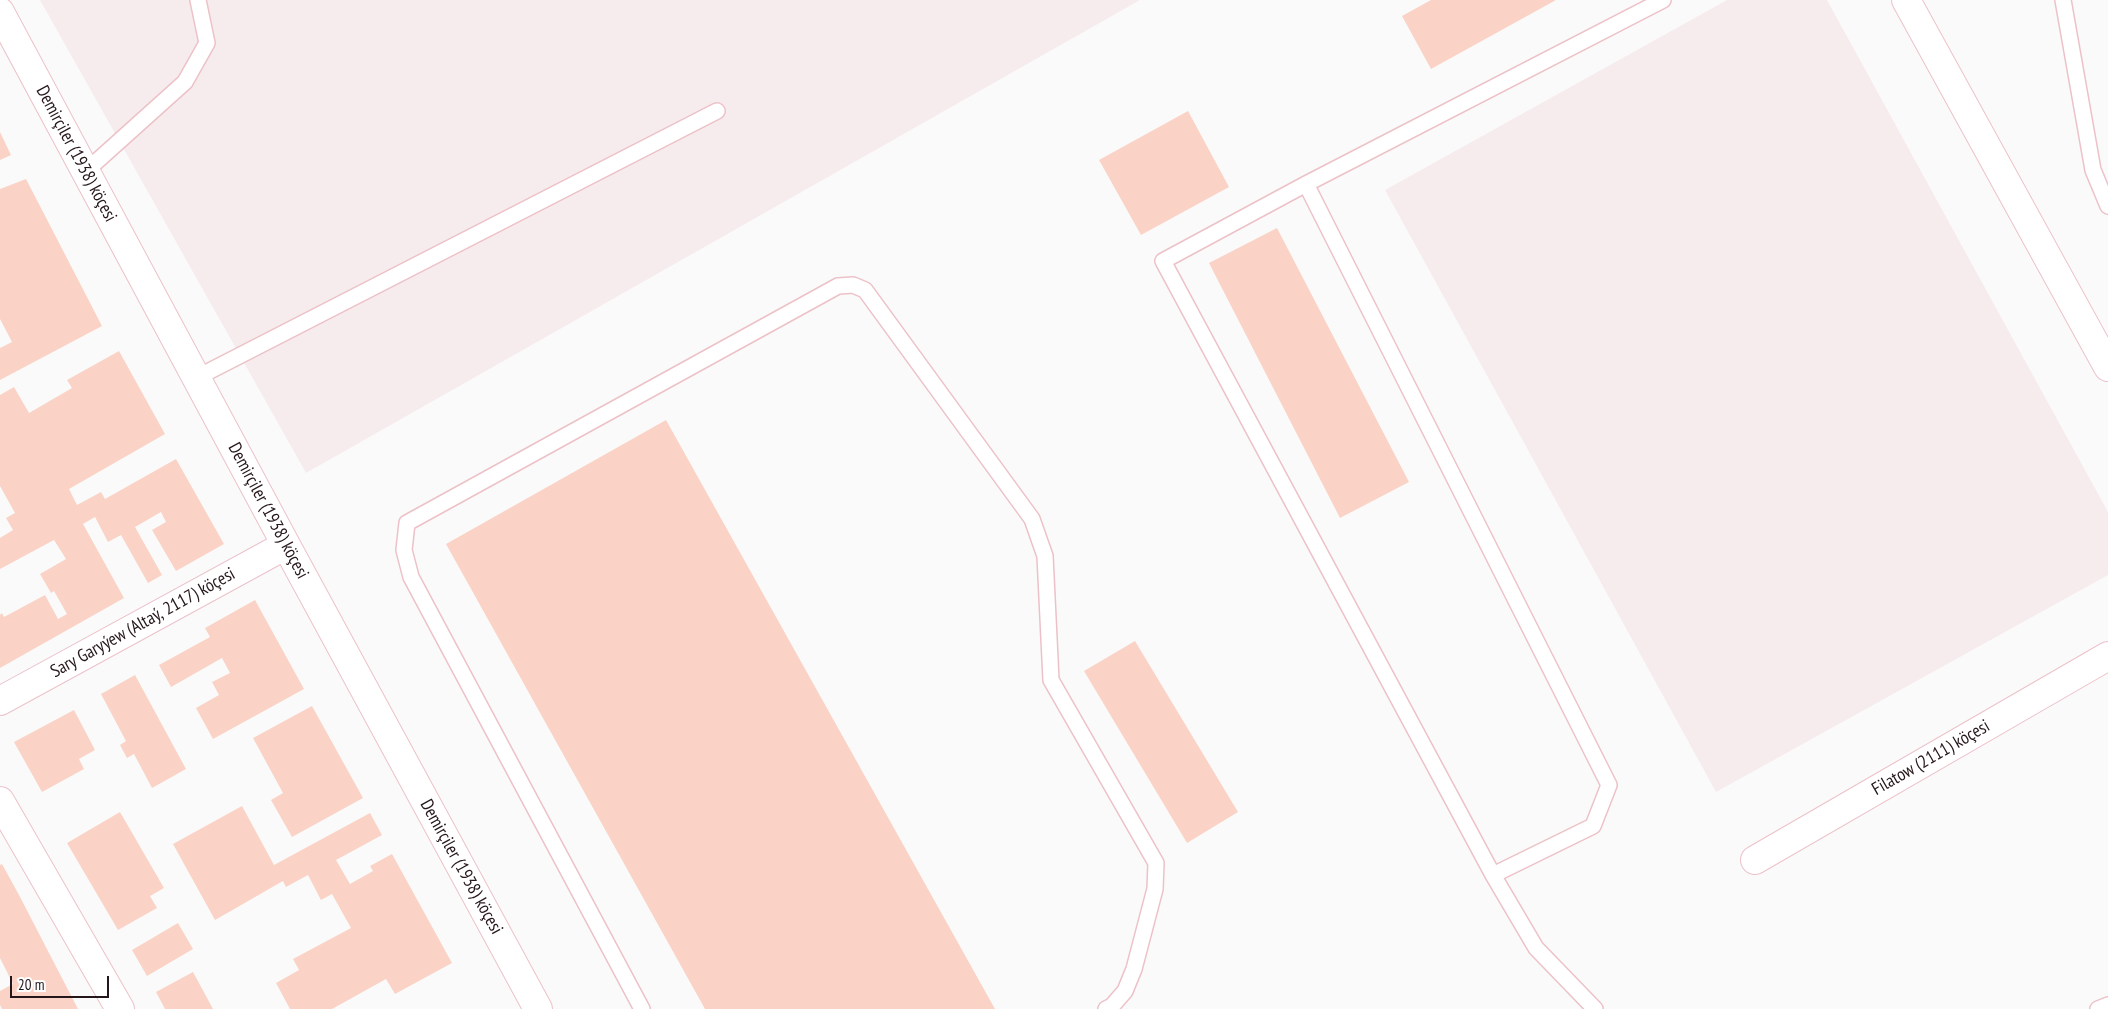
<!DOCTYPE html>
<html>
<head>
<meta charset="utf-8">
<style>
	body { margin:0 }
	#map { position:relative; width:2108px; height:1009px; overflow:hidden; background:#fafafa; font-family:"PT Sans Narrow",sans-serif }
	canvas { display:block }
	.scale { position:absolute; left:10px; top:976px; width:99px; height:22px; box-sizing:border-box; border:2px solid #251719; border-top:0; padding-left:6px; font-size:15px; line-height:18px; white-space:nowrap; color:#251719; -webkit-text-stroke:4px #fff; paint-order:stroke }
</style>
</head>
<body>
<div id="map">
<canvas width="2108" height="1009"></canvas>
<div class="scale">20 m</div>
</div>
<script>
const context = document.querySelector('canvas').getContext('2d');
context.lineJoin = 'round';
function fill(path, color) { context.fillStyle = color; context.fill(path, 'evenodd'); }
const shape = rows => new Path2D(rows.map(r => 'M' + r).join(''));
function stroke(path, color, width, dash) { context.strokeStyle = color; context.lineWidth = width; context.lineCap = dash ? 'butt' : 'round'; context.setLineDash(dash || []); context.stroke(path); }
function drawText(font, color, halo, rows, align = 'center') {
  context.font = font + ' "PT Sans Narrow",sans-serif'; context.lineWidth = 4; context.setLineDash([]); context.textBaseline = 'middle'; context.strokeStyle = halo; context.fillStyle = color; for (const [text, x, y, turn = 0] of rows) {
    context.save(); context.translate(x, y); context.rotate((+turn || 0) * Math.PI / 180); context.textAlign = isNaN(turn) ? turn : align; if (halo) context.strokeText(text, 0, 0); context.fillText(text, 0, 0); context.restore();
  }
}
fill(shape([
	[40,0,1140,0,306,473],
	[1727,0,1827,0,2108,512,2108,575,1716,792,1385,190]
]), '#f7eced');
fill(shape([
	[1431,0,1556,0,1431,69,1402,16],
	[1188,111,1229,187,1141,235,1099,160],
	[0,132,11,155,0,160],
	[26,179,102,326,0,380,0,348,12,342,0,319,0,189],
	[1277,228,1409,482,1340,518,1209,263],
	[119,351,165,434,69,489,77,505,101,492,105,499,176,459,224,544,176,571,152,530,166,522,161,512,135,527,162,575,148,583,121,535,108,542,95,517,83,524,124,598,0,668,0,615,2,613,4,617,45,595,58,619,67,614,54,591,51,593,40,574,66,559,54,540,0,569,0,538,13,530,6,518,15,513,0,486,0,395,14,387,29,413,72,388,67,380],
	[666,420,995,1009,705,1009,446,544],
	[255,600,304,689,213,739,196,708,219,695,212,682,230,673,222,658,171,687,159,665,210,637,205,628],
	[1135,641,1238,812,1187,843,1084,671],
	[135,675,186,769,152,788,134,754,127,758,120,745,126,741,101,694],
	[312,706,363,798,292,837,271,800,283,793,253,738],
	[74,710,95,750,79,759,84,769,42,792,14,742],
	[242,806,274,865,370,813,382,835,336,860,350,884,373,871,370,866,392,854,452,963,395,994,386,979,332,1009,290,1009,276,983,299,970,293,959,351,928,332,894,321,900,308,875,286,887,283,881,215,920,173,844],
	[120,812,164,888,150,896,157,908,118,930,67,843],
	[2,864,19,895,78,1009,2,1009,0,1005,0,991,13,984,0,958,0,865],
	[178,923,193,949,147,976,132,950],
	[193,972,213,1009,165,1009,156,992]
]), '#fad3c6');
const lane = shape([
	[2063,0,2093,170,2108,206],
	[86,171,185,82,207,43,198,0],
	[1306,184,1609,785,1593,826,1493,875,1163,261,1306,184,1663,0],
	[196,378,717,111],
	[1493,875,1536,948,1595,1009],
	[642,1009,411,577,404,550,407,523,838,286,853,285,865,290,1032,519,1045,556,1051,680,1156,863,1155,889,1134,969,1125,991,1112,1006,1106,1009],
	[2098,1009,2108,1005]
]);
const street = shape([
	[1906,0,2108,367],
	[0,12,286,545,538,1009],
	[0,701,286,545],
	[0,801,120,1009],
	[1755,860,2108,656]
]);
stroke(lane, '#ecc2c8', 18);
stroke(street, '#ecc2c8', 30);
stroke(lane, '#fff', 15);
stroke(street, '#fff', 28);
drawText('18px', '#251719', '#fff', [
	["Demirçiler (1938) köçesi",76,154,62],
	["Demirçiler (1938) köçesi",268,511,62],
	["Sary Garyýew (Altaý, 2117) köçesi",143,623,-29],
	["Filatow (2111) köçesi",1931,758,-30],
	["Demirçiler (1938) köçesi",461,867,61]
]);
</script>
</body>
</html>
